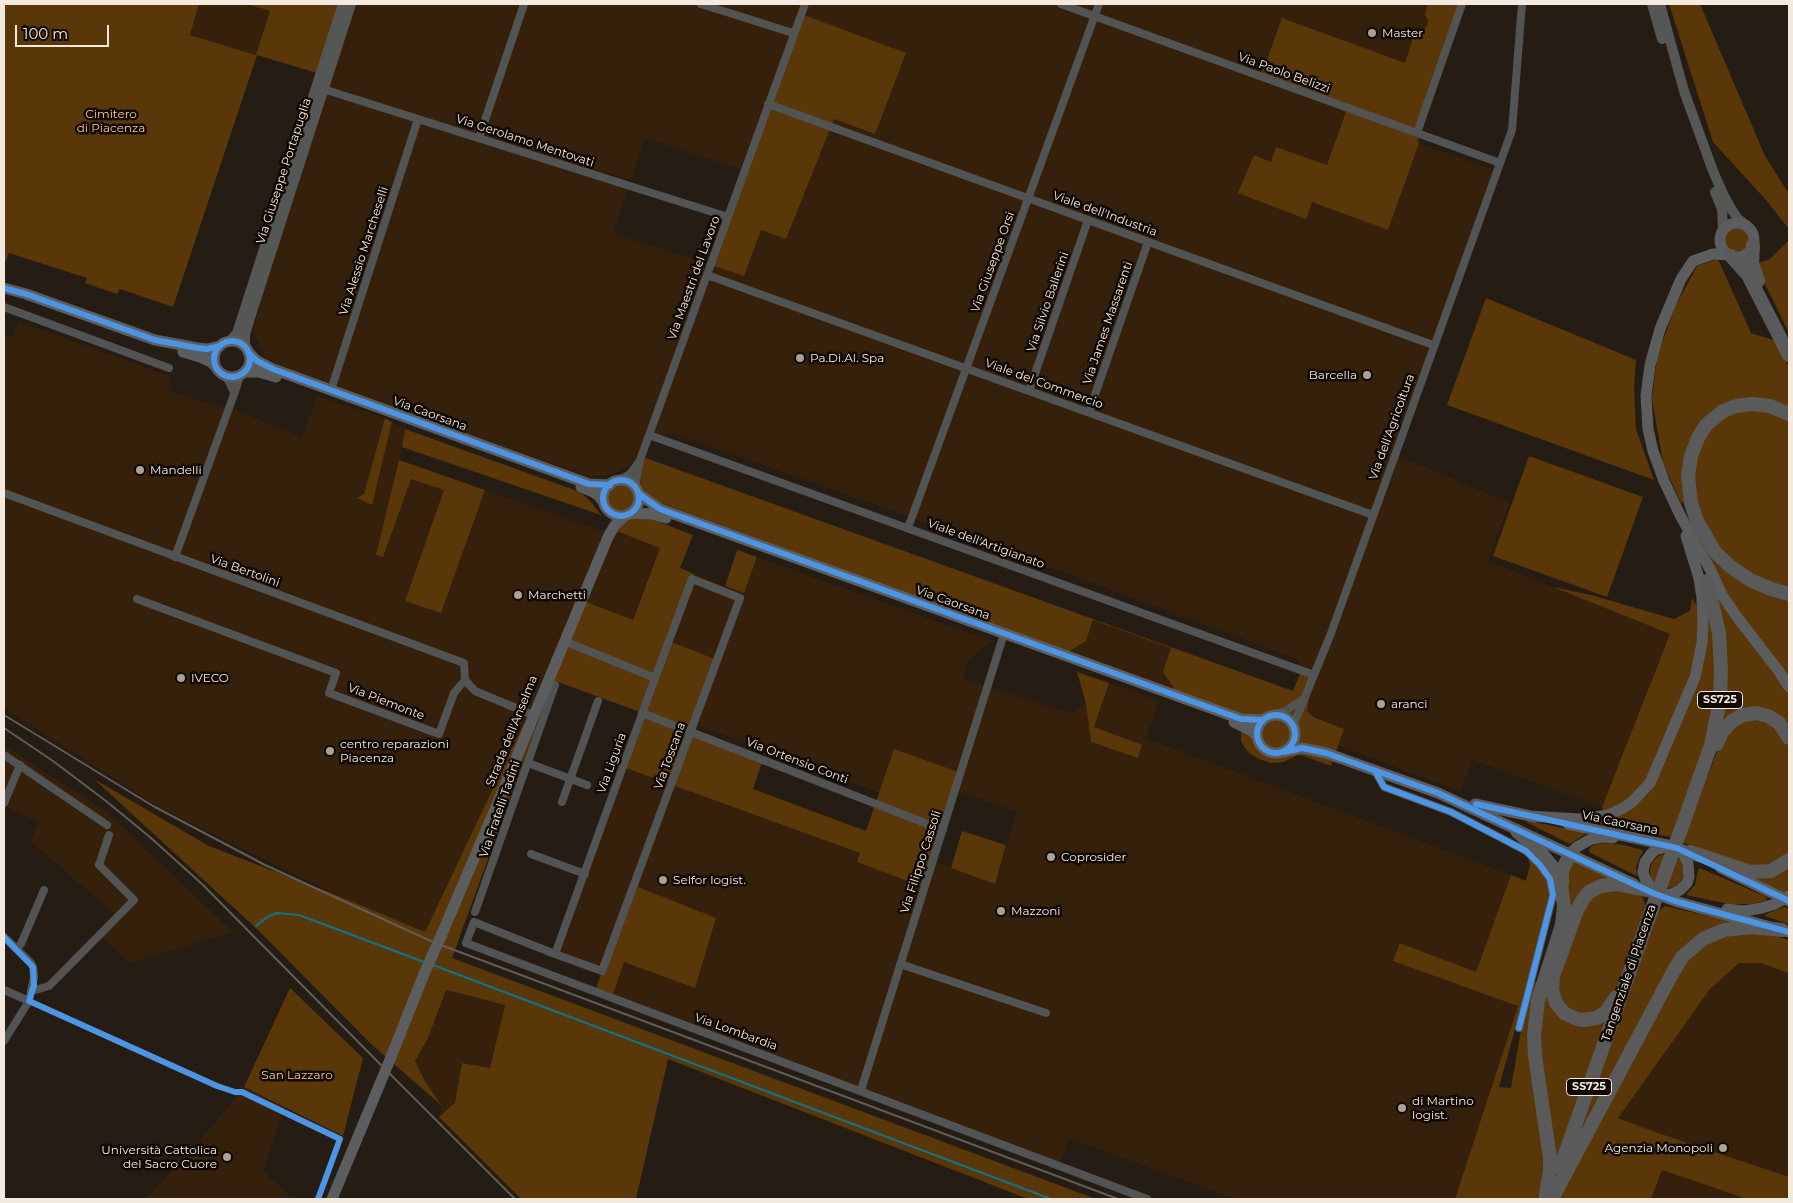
<!DOCTYPE html>
<html>
<head>
<meta charset="utf-8">
<style>
	body { margin:0 }
	#map { position:relative; width:1793px; height:1203px; overflow:hidden; background:#251c13; font-family:Montserrat,sans-serif }
	canvas { display:block }
	.frame { position:absolute; inset:0; border:5px solid #f4e9de; pointer-events:none }
	.scale { position:absolute; left:15px; top:25px; width:94px; height:22px; box-sizing:border-box; border:2px solid #f4e9de; border-top:0; padding-left:6px; font-size:15px; line-height:18px; white-space:nowrap; color:#f4e9de; -webkit-text-stroke:4px #0f0803; paint-order:stroke }
</style>
</head>
<body>
<div id="map">
<canvas width="1793" height="1203"></canvas>
<div class="frame"></div>
<div class="scale">100 m</div>
</div>
<script>
const context = document.querySelector('canvas').getContext('2d');
context.lineJoin = 'round';
function fill(path, color) { context.fillStyle = color; context.fill(path, 'evenodd'); }
const shape = rows => new Path2D(rows.map(r => 'M' + r).join(''));
function stroke(path, color, width, dash) { context.strokeStyle = color; context.lineWidth = width; context.lineCap = dash ? 'butt' : 'round'; context.setLineDash(dash || []); context.stroke(path); }
function drawText(font, color, halo, rows, align = 'center') {
  context.font = font + ' Montserrat,sans-serif'; context.lineWidth = 5; context.setLineDash([]); context.textBaseline = 'middle'; context.strokeStyle = halo; context.fillStyle = color; for (const [text, x, y, turn = 0] of rows) {
    context.save(); context.translate(x, y); context.rotate((+turn || 0) * Math.PI / 180); context.textAlign = isNaN(turn) ? turn : align; if (halo) context.strokeText(text, 0, 0); context.fillText(text, 0, 0); context.restore();
  }
}
fill(shape([
	[199,4,247,4,270,11,257,55,190,35],
	[346,4,1462,4,1417,133,1419,143,1497,171,1394,456,1425,467,1510,503,1488,561,1670,634,1602,807,1472,760,1461,790,1447,787,1338,745,1344,729,1313,717,1307,711,1314,674,1301,671,1298,664,1299,660,1031,560,673,433,651,437,643,457,616,473,605,476,586,475,444,427,281,367,265,356,255,336,254,326],
	[787,50,711,265,613,233,628,188,480,138,631,180,646,138,740,169],
	[18,321,172,377,168,390,216,406,237,411,302,437,317,396,385,418,364,494,358,498,372,504,392,422,405,429,399,460,596,529,614,530,660,547,632,620,585,601,552,680,536,727,524,723,425,932,341,897,160,808,4,708,4,334,13,337],
	[757,557,992,641,968,660,963,678,1070,713,1086,704,1091,742,1137,758,1142,746,1094,727,1109,683,1160,701,1145,738,1511,875,1476,972,1400,943,1518,1006,1455,1199,1236,1199,1070,1139,1059,1167,612,997,624,962,716,919,633,885,602,970,557,954,623,767,861,853,857,861,933,861,995,883,1017,812,955,790,894,749,880,793,695,724,669,641,694,574,744,593],
	[1093,620,1172,648,1176,691,1068,652,1086,641],
	[4,745,106,811,233,932,130,963,99,935,118,917,30,841,39,822,4,806],
	[1739,963,1760,963,1789,973,1789,1177,1660,1134,1617,1118,1710,989],
	[446,990,505,1005,490,1068,462,1063,455,1104,439,1117,442,1106,426,1083,415,1061,428,1038],
	[244,1087,285,1107,263,1171,293,1199,146,1199,199,1142],
	[1662,1169,1749,1199,1651,1199]
]), '#34200b');
fill(shape([
	[4,4,199,4,190,35,256,55,270,11,247,4,342,4,320,74,257,55,173,307,120,289,117,294,85,283,87,278,9,253,4,266],
	[1428,4,1462,4,1417,132,1419,143,1388,230,1312,202,1306,219,1238,193,1254,155,1271,162,1276,147,1327,165,1347,109,1261,76,1282,18,1405,63,1416,29,1424,29,1427,26,1428,20,1425,14],
	[1669,4,1700,4,1765,156,1789,194,1789,229,1766,200,1713,142],
	[801,14,906,53,875,134,834,119,786,239,761,230,744,276,711,265],
	'1723 240a13 13 0 1 1 26 0a13 13 0 1 1-26 0Z',
	[1789,240,1789,333,1764,282,1758,263,1770,259],
	[1718,259,1751,333,1776,341,1789,367,1789,410,1764,401,1701,427,1688,500,1681,503,1663,463,1652,398,1657,357,1675,307,1697,266],
	[1486,298,1636,360,1634,386,1636,429,1654,480,1447,405],
	[1768,408,1789,417,1789,591,1758,581,1713,545,1691,489,1699,441,1725,413],
	[385,418,392,422,372,505,357,498,364,494],
	[405,429,580,492,591,502,601,515,402,447],
	[1529,456,1643,497,1607,597,1493,556],
	[643,457,1293,691,1301,671,1314,674,1307,711,1313,717,1344,729,1331,766,1304,756,1298,755,1284,762,1272,763,1259,759,1249,753,1241,742,1241,733,1246,716,1176,691,1163,672,1171,648,1093,620,1086,641,1068,652,650,499,643,493,640,485],
	[399,460,485,490,441,613,405,601,444,490,411,479,383,557,376,555],
	'606 498a16 16 0 1 1 32 0a16 16 0 1 1-32 0Z',
	[630,517,646,517,693,535,680,568,694,574,669,641,717,660,691,732,763,759,753,789,866,831,894,749,961,773,923,887,857,862,860,853,623,767,643,713,552,680,584,601,633,620,660,548,614,530],
	[1702,538,1711,553,1789,598,1789,679,1738,612,1721,585],
	[737,550,757,557,744,593,725,586],
	[1553,587,1591,595,1674,619,1690,611,1692,598,1700,611,1696,658,1653,771,1638,793,1604,813,1602,807,1670,634],
	[1715,590,1783,681,1789,693,1789,730,1778,718,1722,722],
	[1711,612,1717,686,1707,740,1671,837,1595,823,1595,821,1639,800,1694,686,1706,613],
	[1077,672,1109,683,1094,727,1142,745,1138,758,1091,742,1086,704],
	[1742,718,1771,720,1788,743,1789,749,1789,856,1762,869,1716,857,1682,842,1722,739],
	[524,723,536,727,452,958,1096,1199,1028,1199,668,1059,636,1199,521,1199,439,1117,455,1103,462,1063,490,1068,505,1005,446,990,428,1038,415,1061,426,1083,442,1106,370,1043,257,929,94,779,209,846,341,897,425,932],
	[1529,821,1587,833,1570,844,1526,822],
	[962,831,1006,845,995,884,951,868],
	[1600,843,1624,845,1642,850,1643,853,1640,856,1636,867,1637,876,1589,852,1590,847],
	[1527,850,1542,865,1554,896,1527,986,1499,1087,1511,1088,1521,1030,1534,982,1539,983,1535,1001,1546,1172,1537,1199,1455,1199,1518,1006,1393,961,1400,943,1476,972,1511,875,1526,881,1530,865],
	'1650 871a17 17 0 1 1 34 0a17 17 0 1 1-34 0Z',
	[1571,860,1615,880,1598,883,1551,975,1560,1014,1608,1016,1555,1164,1538,1053,1546,981],
	[1789,865,1789,892,1786,894,1750,876],
	[1700,868,1767,897,1766,901,1751,904,1728,904,1686,895,1695,885,1698,870],
	[633,885,716,918,695,988,624,962,612,997,595,991],
	[1598,890,1628,890,1642,897,1646,907,1613,996,1609,1004,1590,1016,1561,1006,1556,979,1579,911],
	[1665,906,1735,922,1698,938,1570,1156,1657,911],
	[1784,907,1789,909,1789,924,1765,916,1766,914],
	[1761,932,1789,940,1789,973,1760,963,1739,963,1710,989,1618,1118,1655,1132,1789,1177,1789,1199,1747,1199,1662,1170,1651,1199,1556,1199,1681,965,1713,938],
	[290,988,363,1058,343,1136,244,1087]
]), '#5a3709');
stroke(shape([
	[256,926,267,917,277,913,299,915,424,962],
	[433,965,1051,1199]
]), '#11738a', 2);
stroke(shape([
	[701,4,793,33],
	[1061,4,1500,163],
	[320,88,728,217],
	[768,104,1433,345],
	[1417,133,1462,4],
	[479,138,524,4],
	[707,275,1373,515],
	[4,307,169,368],
	[226,376,234,392],
	[331,390,418,119],
	[1029,391,1088,220],
	[1089,412,1148,242],
	[649,435,1314,675],
	[620,480,630,474,638,463],
	[635,487,640,460,805,4],
	[4,493,464,663,465,680],
	[908,528,1099,4],
	[175,557,237,386,240,375],
	[137,599,336,673,329,693,439,734,454,693,465,680,475,691,533,715],
	[564,641,655,678],
	[642,713,943,830],
	[1274,715,1285,711,1302,700],
	[1293,726,1330,636,1512,130,1522,4],
	[4,755,107,825],
	[528,763,587,785],
	[1375,771,1384,787,1451,812,1526,851,1540,865,1550,879,1553,895,1519,1028],
	[562,802,598,701],
	[4,803,20,765],
	[531,854,585,874],
	[475,912,555,685],
	[4,937,31,963,33,967,34,977,29,1001,4,1041],
	[16,949,21,944,44,890],
	[555,954,655,678,692,579,740,598,602,971,555,954,474,922,466,943,1147,1199],
	[900,964,1046,1013],
	[4,990,29,1001],
	[32,991,49,986,134,900,99,865,109,835],
	[861,1090,1002,640]
]), '#525454', 8);
stroke(shape([
	[1652,4,1662,39],
	[1660,4,1684,91,1713,171,1724,196,1732,210,1738,219,1747,226],
	[1715,192,1722,209,1723,230],
	[229,342,237,333,343,4],
	[245,347,245,335,249,321,351,4]
]), '#555754', 10);
stroke(shape([
	'1720 240a17 17 0 1 1 34 0a17 17 0 1 1-34 0Z',
	[1729,255,1713,254,1693,261,1681,279,1660,329,1650,365,1646,396,1648,429,1653,451,1664,481,1680,515,1711,571,1722,595,1737,617,1778,670,1789,687],
	[4,288,26,294,155,340,198,348,207,349,220,346],
	'214 359a18 18 0 1 1 36 0a18 18 0 1 1-36 0Z',
	[183,352,200,357,211,362,215,366],
	[248,352,257,361,273,369,589,484,610,485],
	[244,372,259,372,276,377],
	'603 498a18 18 0 1 1 36 0a18 18 0 1 1-36 0Z',
	[581,487,593,492,599,496,604,503],
	[639,494,660,509,1241,719,1263,720],
	[631,513,652,514,666,518],
	'1257 734a19 19 0 1 1 38 0a19 19 0 1 1-38 0Z',
	[1234,722,1252,731,1256,735],
	[1284,752,1302,748,1326,753,1438,793,1634,884],
	[1475,804,1535,817],
	[1529,816,1579,819,1609,815,1625,807,1632,802,1650,783,1695,677,1702,643,1703,623,1702,598,1699,578,1686,536],
	[1568,824,1672,846,1698,856],
	[1570,854,1577,847,1589,840,1602,837,1613,838],
	[1721,868,1789,901],
	[1651,892,1678,902,1789,932],
	[1655,894,1645,878,1643,872,1645,862,1651,854,1655,850,1670,846],
	[1661,895,1672,894,1680,890,1687,883,1689,877,1688,863,1683,854,1678,848],
	[1727,909,1744,911,1762,908,1775,904,1789,896],
	[441,936,496,807,608,537,615,525,625,516],
	[391,1057,424,974],
	[332,1199,379,1086]
]), '#5c5d5e', 11);
stroke(shape([
	[1753,245,1752,263,1758,281],
	[1731,256,1748,275,1789,355],
	[1789,414,1770,406,1752,404,1736,406,1723,411,1706,425,1698,438,1691,456,1688,476,1691,503,1697,521,1715,552,1731,567,1750,580,1771,589,1789,594],
	[1717,744,1722,732,1732,721,1743,715,1756,713,1768,716,1779,723,1789,738],
	[1685,818,1711,745,1720,700,1721,670,1719,633,1707,581],
	[1517,831,1540,852,1555,870,1561,885,1564,906,1562,925,1538,1000,1534,1036,1535,1056,1550,1158,1550,1171,1545,1199],
	[1690,852,1750,872,1771,871,1789,860],
	[1562,884,1562,871,1570,854],
	[1616,997,1607,1011,1597,1018,1584,1020,1577,1019,1564,1013,1556,1003,1552,990,1553,976,1577,910,1584,898,1589,892,1601,886,1616,884,1646,890],
	[1560,1168,1648,920],
	[1552,1199,1673,972,1683,956,1703,939,1724,930,1751,927,1782,930]
]), '#595a59', 14);
stroke(shape([
	[4,715,153,806,265,865,433,942,1118,1199],
	[4,728,53,761,106,801,151,838,202,884,381,1065],
	[390,1074,515,1199]
]), '#605d59', 2);
stroke(shape([
	[424,974,441,936],
	[379,1086,391,1057]
]), '#5c5d5e', 11);
stroke(shape([
	[1648,920,1685,818]
]), '#595a59', 14);
stroke(shape([
	[4,288,26,294,155,340,198,348,207,349,220,346],
	'214 359a18 18 0 1 1 36 0a18 18 0 1 1-36 0Z',
	[248,352,257,361,273,369,589,484,610,485],
	'603 498a18 18 0 1 1 36 0a18 18 0 1 1-36 0Z',
	[639,494,660,509,1241,719,1263,720],
	'1257 734a19 19 0 1 1 38 0a19 19 0 1 1-38 0Z',
	[1284,752,1302,748,1326,753,1438,793,1655,894,1678,902,1789,932],
	[1375,771,1384,787,1451,812,1526,851,1540,865,1550,879,1553,895,1519,1028],
	[1476,804,1677,848,1789,901],
	[4,937,33,967,34,985,29,1001,217,1086,235,1092,242,1092,340,1139,318,1199]
]), '#4d94e3', 6);
for (const [x, y, r, color] of [
	[1372,33,5,"#aca197"],
	[800,358,5,"#aca197"],
	[1367,375,5,"#aca197"],
	[140,470,5,"#aca197"],
	[518,595,5,"#aca197"],
	[181,678,5,"#aca197"],
	[1381,704,5,"#aca197"],
	[330,751,5,"#aca197"],
	[1051,857,5,"#aca197"],
	[663,880,5,"#aca197"],
	[1001,911,5,"#aca197"],
	[1402,1108,5,"#aca197"],
	[1723,1148,5,"#aca197"],
	[227,1157,5,"#aca197"]
]) { const dot = new Path2D(); dot.arc(x, y, r, 0, 2 * Math.PI); context.fillStyle = color; context.fill(dot); stroke(dot, '#0f0803', 2); }
for (const [x, y, w] of [
	[1720,700,45],
	[1589,1087,45]
]) { const box = new Path2D(); box.roundRect(x - w / 2, y - 8.5, w, 17, 4); context.fillStyle = '#0f0803'; context.fill(box); stroke(box, '#f4e9de', 1); }
drawText('bold 11px', '#f4e9de', null, [
	["SS725",1720,700],
	["SS725",1589,1087]
]);
drawText('12px', '#f4e9de', '#0f0803', [
	["Master",1382,33],
	["Pa.Di.Al. Spa",810,358],
	["Barcella",1357,375,"right"],
	["Mandelli",150,470],
	["Marchetti",528,595],
	["IVECO",191,678],
	["aranci",1391,704],
	["centro reparazioni",340,744],
	["Piacenza",340,758],
	["Coprosider",1061,857],
	["Selfor logist.",673,880],
	["Mazzoni",1011,911],
	["di Martino",1412,1101],
	["logist.",1412,1115],
	["Agenzia Monopoli",1713,1148,"right"],
	["Università Cattolica",217,1150,"right"],
	["del Sacro Cuore",217,1164,"right"]
], 'left');
drawText('12px', '#f4e9de', '#0f0803', [
	["Via Paolo Belizzi",1284,73,20],
	["Via Gerolamo Mentovati",525,141,18],
	["Via Giuseppe Portapuglia",284,171,-72],
	["Viale dell'Industria",1105,214,20],
	["Via Alessio Marcheselli",364,251,-72],
	["Via Giuseppe Orsi",993,262,-70],
	["Via Maestri del Lavoro",694,278,-70],
	["Via Silvio Ballerini",1048,302,-71],
	["Via James Massarenti",1108,323,-71],
	["Viale del Commercio",1044,384,20],
	["Via Caorsana",430,414,20],
	["Via dell'Agricoltura",1392,427,-70],
	["Viale dell'Artigianato",986,544,20],
	["Via Bertolini",245,571,20],
	["Via Caorsana",953,603,20],
	["Via Piemonte",386,702,21],
	["Strada dell'Anselma",512,731,-68],
	["Via Toscana",670,756,-70],
	["Via Ortensio Conti",797,761,21],
	["Via Liguria",612,763,-70],
	["Via Fratelli Tadini",500,809,-71],
	["Via Caorsana",1620,823,12],
	["Via Filippo Cassoli",921,862,-72],
	["Tangenziale di Piacenza",1629,973,-71],
	["Via Lombardia",736,1032,20]
]);
drawText('12px', '#fcc894', '#0f0803', [
	["Cimitero",111,114],
	["di Piacenza",111,128],
	["San Lazzaro",297,1075]
]);
</script>
</body>
</html>
